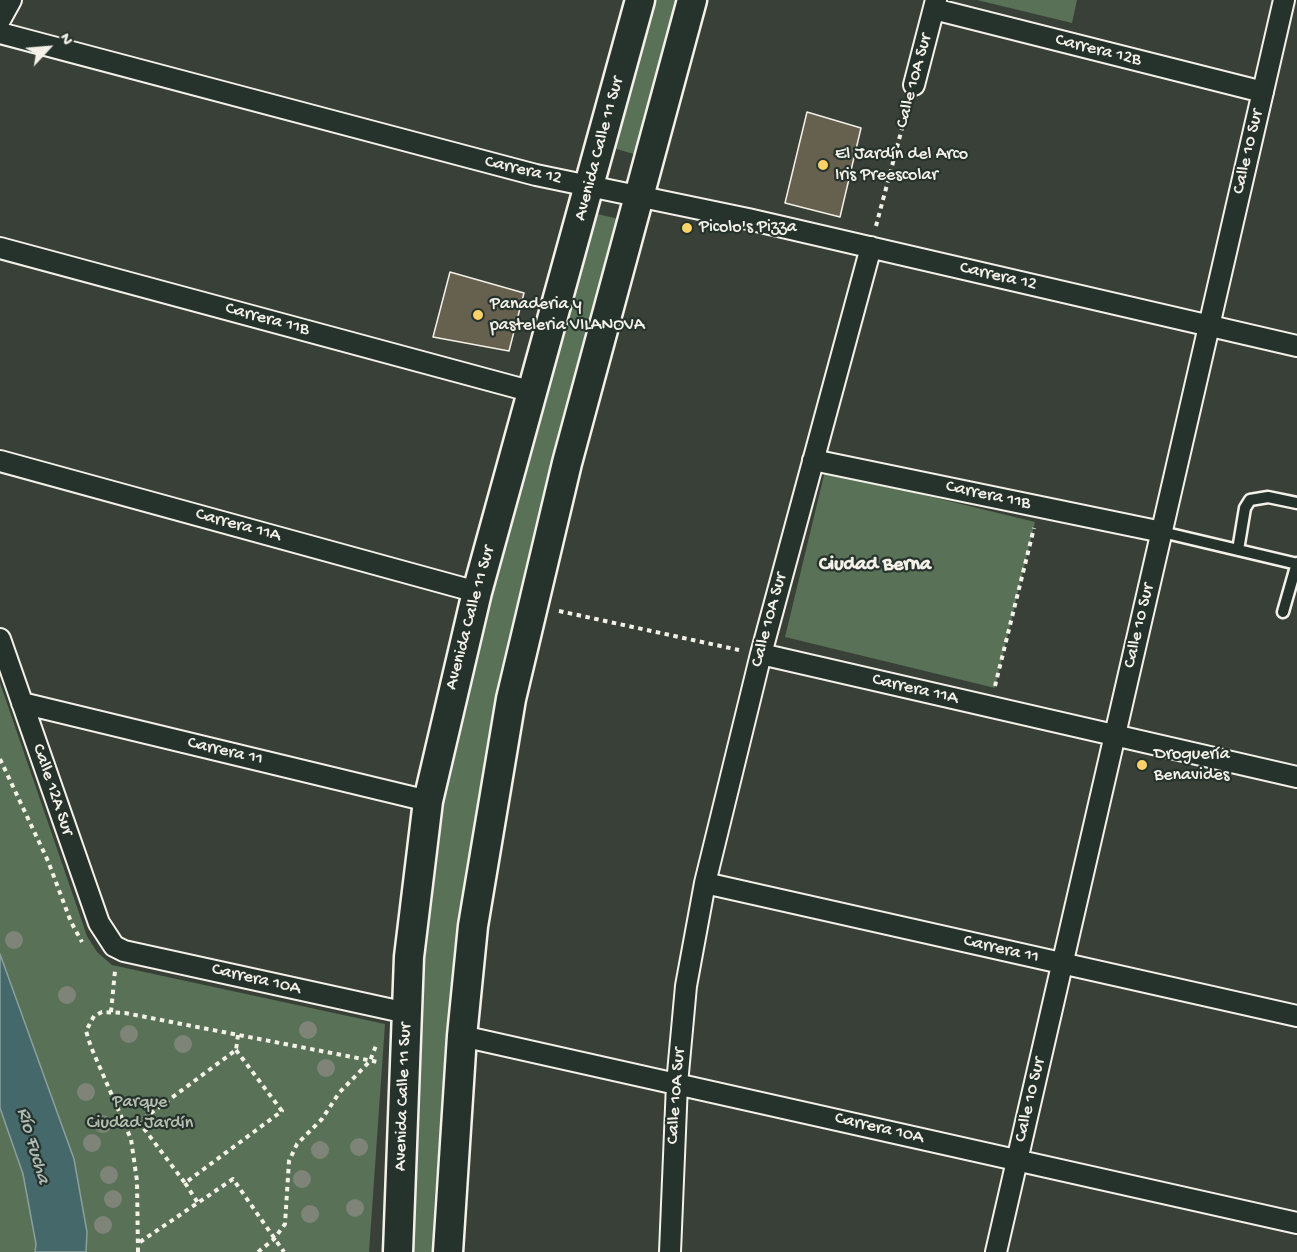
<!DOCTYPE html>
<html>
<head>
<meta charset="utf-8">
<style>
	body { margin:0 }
	#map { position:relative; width:1297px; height:1252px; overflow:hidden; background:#394037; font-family:"Gochi Hand",sans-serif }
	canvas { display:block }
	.north { position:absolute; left:18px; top:18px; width:60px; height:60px; -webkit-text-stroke:4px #26332d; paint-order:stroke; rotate:64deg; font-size:16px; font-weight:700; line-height:24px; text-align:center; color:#f4f1e8 }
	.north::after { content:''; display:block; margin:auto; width:21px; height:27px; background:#f4f1e8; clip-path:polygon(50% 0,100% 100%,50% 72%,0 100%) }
</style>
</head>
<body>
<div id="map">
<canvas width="1297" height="1252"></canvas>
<div class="north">N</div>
</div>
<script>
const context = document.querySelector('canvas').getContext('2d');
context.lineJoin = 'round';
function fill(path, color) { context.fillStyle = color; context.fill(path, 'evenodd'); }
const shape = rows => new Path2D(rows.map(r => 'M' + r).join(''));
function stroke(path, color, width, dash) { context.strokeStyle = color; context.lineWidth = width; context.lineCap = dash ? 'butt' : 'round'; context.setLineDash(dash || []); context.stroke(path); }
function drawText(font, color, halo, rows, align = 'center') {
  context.font = font + ' "Gochi Hand",sans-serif'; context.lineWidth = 4.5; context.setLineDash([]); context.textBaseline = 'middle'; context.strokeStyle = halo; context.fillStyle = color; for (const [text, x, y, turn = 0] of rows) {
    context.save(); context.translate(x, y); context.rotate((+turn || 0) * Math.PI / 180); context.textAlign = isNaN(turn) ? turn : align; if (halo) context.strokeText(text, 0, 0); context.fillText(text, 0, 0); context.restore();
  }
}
fill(shape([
	[653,0,679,0,637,155,613,148],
	[977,0,1077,0,1072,23],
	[593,213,619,219,537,520,500,674,466,881,444,1084,434,1207,433,1252,406,1252,429,878,461,694],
	[825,471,1035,522,995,688,785,637],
	[0,683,87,936,97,952,112,965,385,1024,369,1252,0,1252]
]), '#587157');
const water = shape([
	[0,954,74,1159,87,1232,86,1252,35,1252,36,1244,23,1174,0,1108,0,954]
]);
fill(water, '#45696a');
stroke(water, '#8b9f9c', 1.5);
const building = shape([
	[807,112,861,128,840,217,785,203,807,112],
	[450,272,524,293,509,351,433,337,450,272]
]);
fill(building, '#66604f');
stroke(building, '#f4f1e8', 1.5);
const lane = shape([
	[1162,532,1297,564],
	[1238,550,1245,508,1250,500,1268,497,1297,503],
	[1283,612,1297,563]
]);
const street = shape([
	[934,9,1263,92],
	[0,20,11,0],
	[0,33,536,175,748,219,1297,346],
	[914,85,936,0],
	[0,248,533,392],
	[813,460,1162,532],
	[0,461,477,592],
	[0,639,99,923,114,946,124,951,407,1013],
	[761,654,1297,777],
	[22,703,428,801],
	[705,883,1297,1016],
	[462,1036,1297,1223],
	[670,1252,677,1084,686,986,705,883,761,654,871,247],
	[996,1252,1284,0]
]);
const secondary = shape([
	[398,1252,409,957,428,801,477,592,640,0],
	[448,1252,462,1036,473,926,511,699,567,463,692,0]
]);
stroke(lane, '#f4f1e8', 15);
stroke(street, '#f4f1e8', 24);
stroke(secondary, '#f4f1e8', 33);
stroke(shape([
	[876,226,908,106],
	[559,611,739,650],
	[995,686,1034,528],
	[0,759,48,861,71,922,82,942],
	[111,1012,115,971],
	[236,1050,282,1111,185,1183,139,1122,236,1050,238,1035],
	[126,1126,139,1122],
	[185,1183,198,1203],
	[140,1242,233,1179,284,1252],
	[138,1252,137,1181,131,1139,91,1047,86,1031,94,1016,102,1012,125,1013,378,1062],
	[258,1252,274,1239,285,1224,289,1161,297,1144,322,1119,339,1093,370,1061,377,1043]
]), '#f4f1e8', 4, [4.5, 4.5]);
stroke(lane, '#26332d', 10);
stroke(street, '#26332d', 20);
stroke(secondary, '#26332d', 28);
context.fillStyle = '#7e8578';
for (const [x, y] of [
	[14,940],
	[67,995],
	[308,1030],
	[129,1034],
	[183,1044],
	[326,1068],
	[86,1092],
	[103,1124],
	[92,1143],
	[359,1147],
	[320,1150],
	[109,1175],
	[302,1179],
	[113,1199],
	[355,1208],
	[310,1214],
	[103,1225]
]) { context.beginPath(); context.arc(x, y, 9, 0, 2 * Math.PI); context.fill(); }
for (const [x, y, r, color] of [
	[823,165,6,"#ffd166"],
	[687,228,6,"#ffd166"],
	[478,315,6,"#ffd166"],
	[1142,765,6,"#ffd166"]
]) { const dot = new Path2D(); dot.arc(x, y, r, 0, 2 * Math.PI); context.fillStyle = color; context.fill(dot); stroke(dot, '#26332d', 2); }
drawText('18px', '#f4f1e8', '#26332d', [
	["Carrera 12B",1098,51,14],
	["Calle 10A Sur",915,81,-75],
	["Avenida Calle 11 Sur",600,149,-75],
	["Calle 10 Sur",1249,152,-77],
	["Carrera 12",523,171,13],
	["Carrera 12",998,277,13],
	["Carrera 11B",267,320,15],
	["Carrera 11B",988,496,12],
	["Carrera 11A",238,526,15],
	["Avenida Calle 11 Sur",471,618,-75],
	["Calle 10A Sur",770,620,-75],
	["Calle 10 Sur",1140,626,-77],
	["Carrera 11A",915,690,13],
	["Carrera 11",225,752,13],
	["Calle 12A Sur",52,790,71],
	["Carrera 11",1001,950,13],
	["Carrera 10A",256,980,13],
	["Calle 10A Sur",677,1096,-86],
	["Avenida Calle 11 Sur",404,1097,-88],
	["Calle 10 Sur",1031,1100,-77],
	["Carrera 10A",879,1129,13]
]);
drawText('18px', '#f4f1e8', '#26332d', [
	["El Jardín del Arco",835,155],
	["Iris Preescolar",835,176],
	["Picolo's Pizza",699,228],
	["Panaderia y",490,305],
	["pasteleria VILANOVA",490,326],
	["Droguería",1154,755],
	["Benavides",1154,776]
], 'left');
drawText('18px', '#b6beae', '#26332d', [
	["Parque",140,1103],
	["Ciudad Jardín",140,1124]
]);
drawText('bold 20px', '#f4f1e8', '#26332d', [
	["Ciudad Berna",875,566]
]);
drawText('italic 20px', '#aebbb6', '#26332d', [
	["Río Fucha",32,1146,74]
]);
</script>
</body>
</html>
